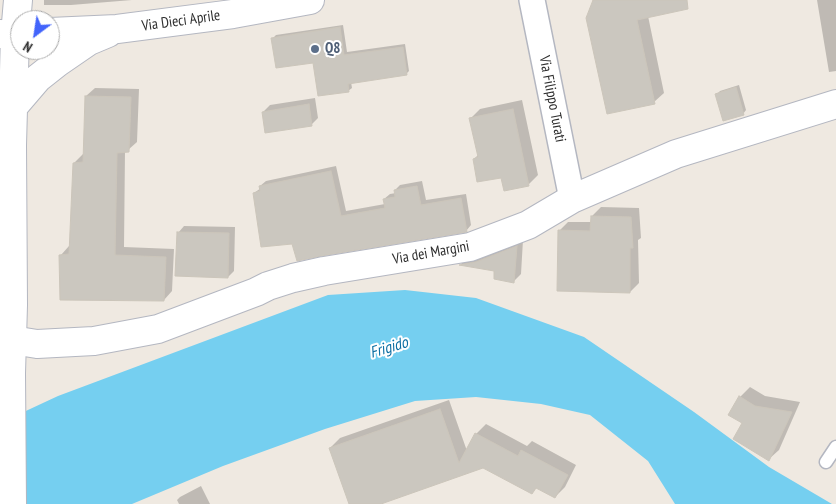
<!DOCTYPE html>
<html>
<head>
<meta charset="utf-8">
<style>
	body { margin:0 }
	#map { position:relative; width:836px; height:504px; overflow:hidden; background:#efe9e1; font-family:"PT Sans Narrow",sans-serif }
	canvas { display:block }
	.north { position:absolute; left:10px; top:10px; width:50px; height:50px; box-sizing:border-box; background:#fff; border:1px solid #ababab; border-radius:50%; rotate:211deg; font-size:14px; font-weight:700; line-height:20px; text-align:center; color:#2e2e2e }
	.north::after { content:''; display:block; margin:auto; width:18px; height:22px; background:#4264fb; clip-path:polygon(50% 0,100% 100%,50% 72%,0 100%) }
</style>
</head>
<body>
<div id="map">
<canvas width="836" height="504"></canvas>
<div class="north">N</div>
</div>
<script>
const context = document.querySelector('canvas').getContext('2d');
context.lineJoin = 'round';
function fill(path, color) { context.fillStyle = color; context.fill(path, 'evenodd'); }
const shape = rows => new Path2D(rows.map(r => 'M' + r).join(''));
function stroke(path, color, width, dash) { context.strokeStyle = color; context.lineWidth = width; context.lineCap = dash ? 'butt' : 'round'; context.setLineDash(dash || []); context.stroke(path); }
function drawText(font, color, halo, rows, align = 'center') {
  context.font = font + ' "PT Sans Narrow",sans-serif'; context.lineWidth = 4; context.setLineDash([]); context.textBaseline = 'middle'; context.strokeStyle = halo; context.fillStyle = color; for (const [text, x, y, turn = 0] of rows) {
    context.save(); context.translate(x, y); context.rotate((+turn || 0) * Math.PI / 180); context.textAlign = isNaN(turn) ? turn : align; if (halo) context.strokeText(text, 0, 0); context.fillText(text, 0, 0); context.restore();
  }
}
fill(shape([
	[405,290,476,298,584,337,694,412,769,467,832,504,675,504,648,461,590,415,541,404,476,397,415,401,325,429,223,466,132,504,0,504,0,423,58,396,328,295]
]), '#75cff0');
fill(shape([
	[44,0,132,0,71,5,44,5],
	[595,0,686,0,648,16,664,93,654,102],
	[817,0,836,0,836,71,829,72],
	[343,25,347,52,405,44,409,71,406,74,351,82,352,88,348,91,314,62,273,38,276,35],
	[739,85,746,110,743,114,717,94,720,91],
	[95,88,139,89,137,142,128,150,125,151,124,247,174,249,172,291,164,300,61,255,69,246,71,246,74,163,83,154,85,154,86,96],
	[315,98,318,118,311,125,263,112,270,105],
	[522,100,538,175,528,185,502,177,474,159,478,155,470,119,480,109],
	[336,166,346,211,385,204,384,199,390,194,396,193,395,190,400,185,422,181,426,200,466,194,471,225,466,231,293,243,254,193,261,188,260,186,266,181],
	[601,207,639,208,641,238,638,240,639,283,630,292,559,231,568,222,592,222,592,216],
	[184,226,235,227,234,271,228,277,178,233],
	[523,240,521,274,514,281,496,270,461,264,467,258],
	[750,387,765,396,800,402,779,450,769,459,744,423,730,414,740,397],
	[449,400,467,451,476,434,486,424,527,446,532,441,576,465,565,487,555,497,537,487,532,493,483,467,377,504,350,504,330,448,340,438],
	[201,486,210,504,179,504,177,500,180,497]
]), '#0003');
const building = shape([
	[593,0,687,0,688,9,637,20,655,104,607,114,586,18,593,0],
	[340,27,344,55,403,47,407,75,348,84,349,92,318,96,313,63,276,68,271,38,340,27],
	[736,87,744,115,723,121,715,94,736,87],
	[85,96,131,97,129,152,117,153,115,255,166,257,164,301,60,300,59,255,69,254,73,163,83,162,85,96],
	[309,104,312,126,265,133,262,112,309,104],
	[513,109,529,186,504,191,501,178,477,182,473,159,478,157,469,118,513,109],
	[331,171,341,216,385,208,383,199,395,197,394,190,417,186,421,205,461,198,467,232,321,256,297,261,292,244,261,247,253,193,260,191,259,186,331,171],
	[591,216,631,217,633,248,630,248,630,293,557,291,558,230,590,231,591,216],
	[177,232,229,233,228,278,175,276,177,232],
	[517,246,514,283,494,279,494,271,459,265,476,262,517,246],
	[739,396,755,406,792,412,769,461,733,439,742,423,728,415,739,396],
	[440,409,459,463,475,433,518,456,521,450,568,475,555,498,536,488,532,494,483,468,381,504,349,504,329,448,440,409]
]);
fill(building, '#cbc7bf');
stroke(building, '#cbc5ba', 1);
const service = shape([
	[826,462,836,447]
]);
const minor = shape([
	[532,0,572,199]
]);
const tertiary = shape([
	[0,34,15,35,18,0],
	[0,341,12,340,37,344,94,341,158,329,256,292,268,286,293,278,324,271,470,247,528,225,572,199,676,154,836,104]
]);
const secondary = shape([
	[50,32,117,29,233,14,310,0],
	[14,106,38,78,57,63,89,41,108,33],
	[12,504,11,373,13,305,12,145,15,35,20,35]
]);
stroke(service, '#b4b7c1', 15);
stroke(minor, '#b4b7c1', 28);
stroke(tertiary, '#b4b7c1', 30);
stroke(secondary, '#b4b7c1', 30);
stroke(service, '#fff', 12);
stroke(minor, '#fff', 25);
stroke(tertiary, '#fff', 28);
stroke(secondary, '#fff', 28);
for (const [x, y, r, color] of [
	[315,49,5,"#5c6f8a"]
]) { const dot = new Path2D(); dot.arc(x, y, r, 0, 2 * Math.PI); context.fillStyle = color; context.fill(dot); stroke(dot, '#fff', 2); }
drawText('15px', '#2e2e2e', '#fff', [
	["Via Dieci Aprile",181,21,-8],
	["Via Filippo Turati",552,99,79],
	["Via dei Margini",431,253,-10]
]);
drawText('bold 15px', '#4e5e75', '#fff', [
	["Q8",325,49]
], 'left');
drawText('italic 16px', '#0d6fa3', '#fff', [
	["Frigido",389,348,-17]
]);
</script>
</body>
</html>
